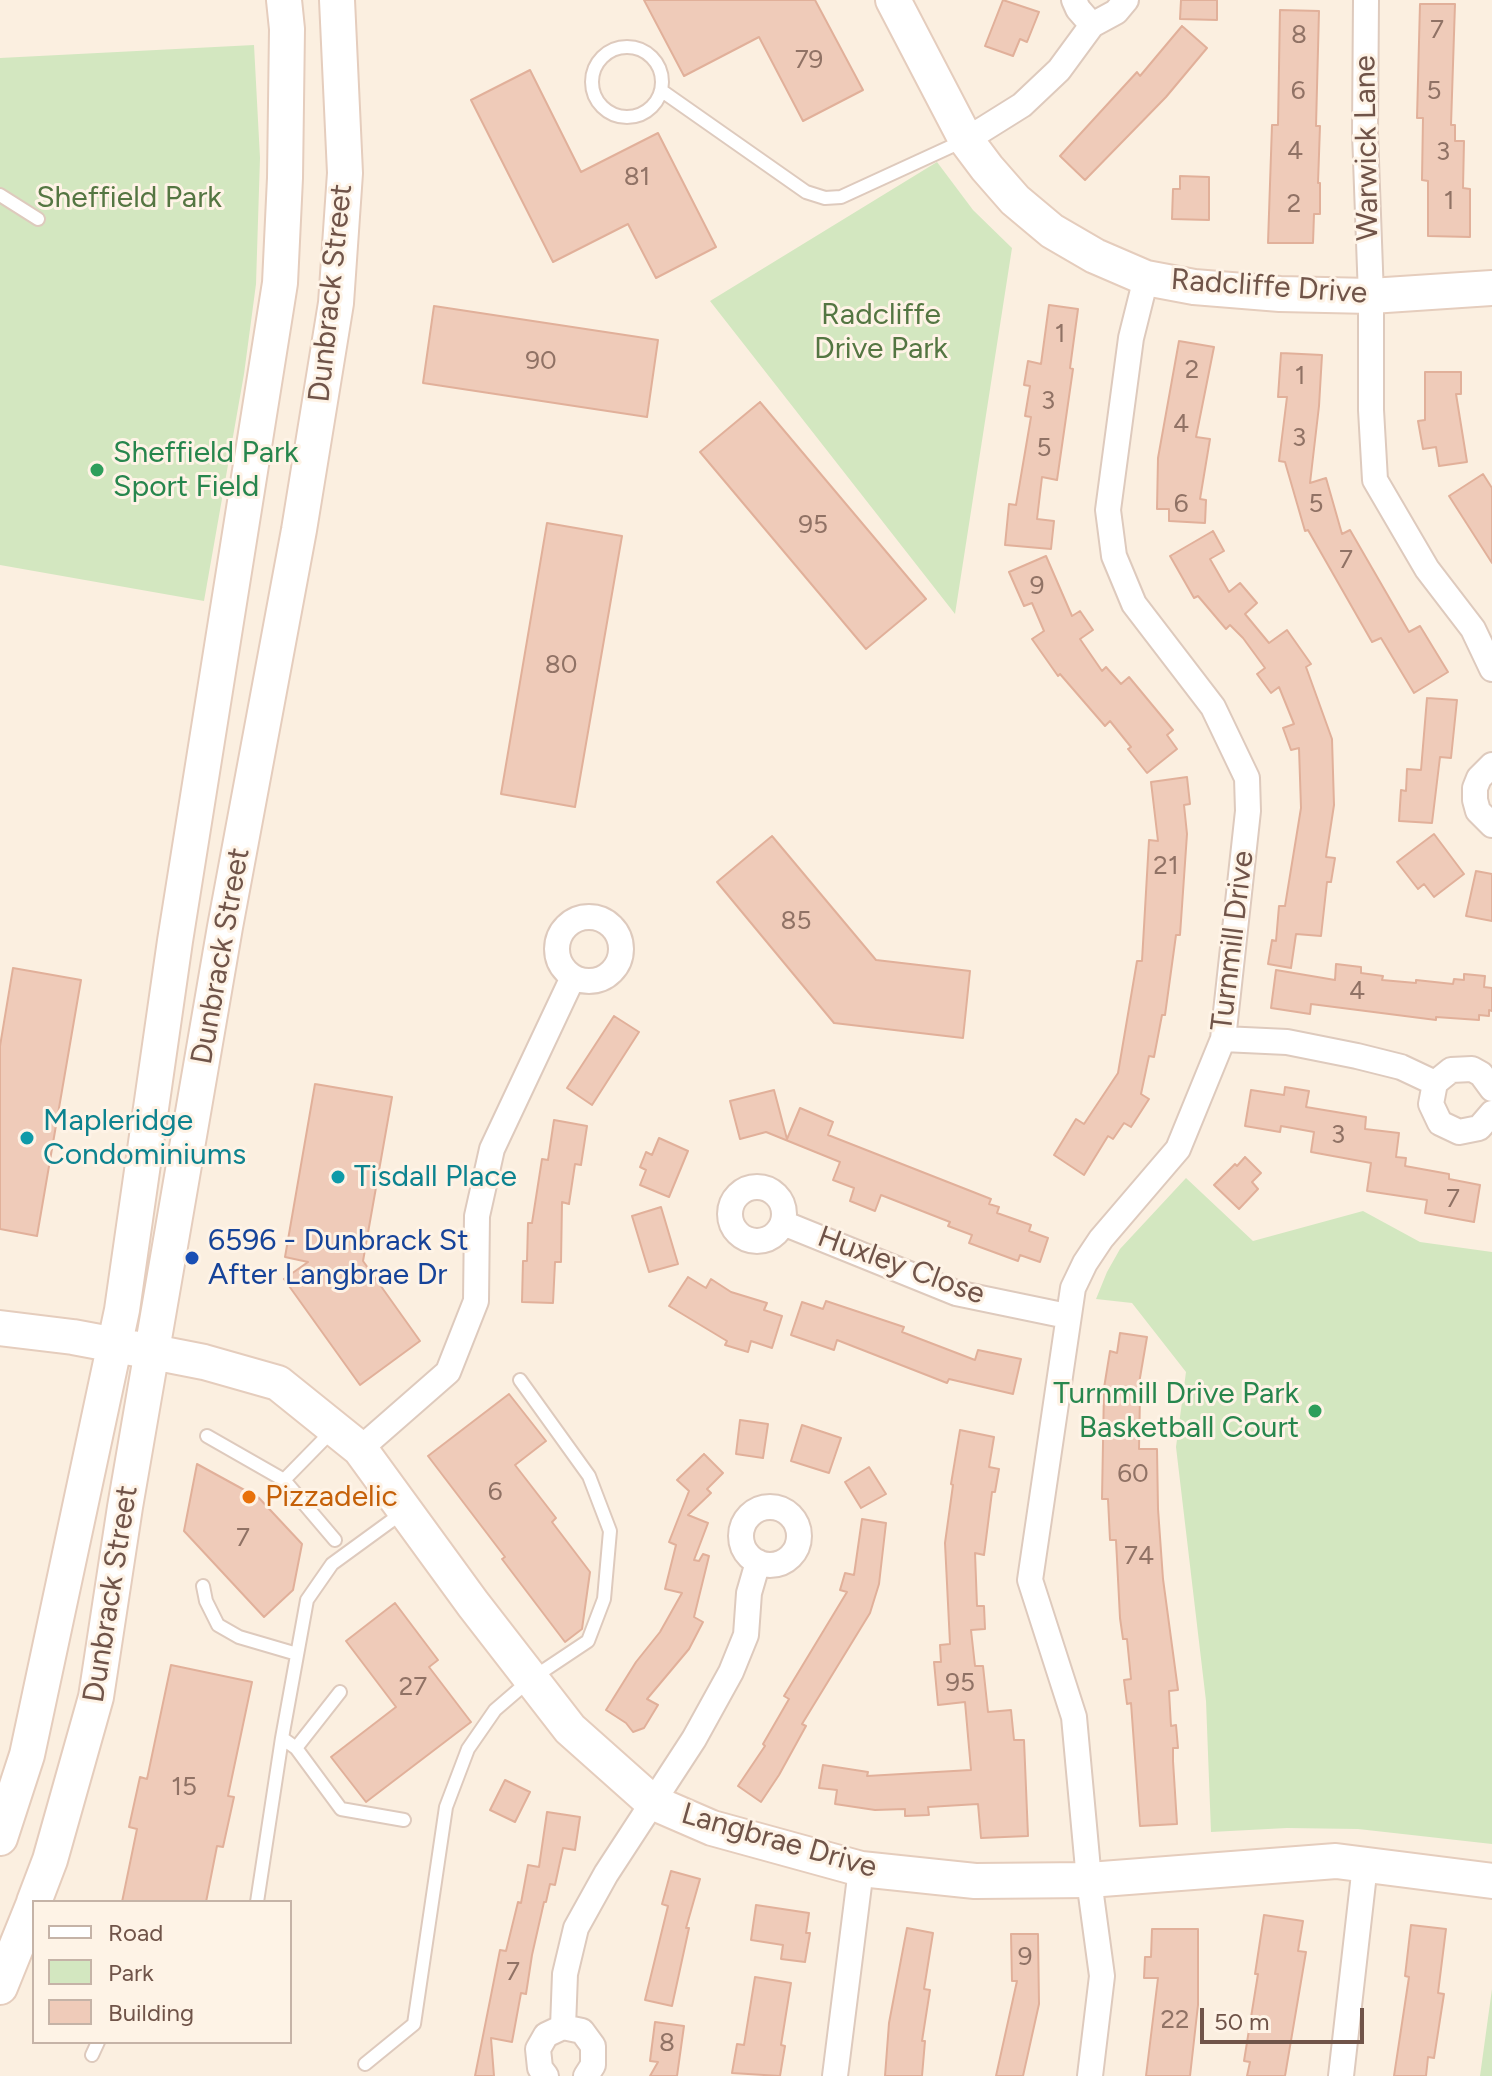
<!DOCTYPE html>
<html>
<head>
<meta charset="utf-8">
<style>
	body { margin:0 }
	#map { position:relative; width:1492px; height:2076px; overflow:hidden; background:#fbefe0; font-family:Figtree,sans-serif }
	canvas { display:block }
	.legend { position:absolute; left:32px; top:1900px; width:260px; height:144px; box-sizing:border-box; background:#fef3e6; border:2px solid #c5b3a7; margin:0; padding:10px 14px; list-style:none; font-size:24px; color:#705449 }
	.legend li { display:flex; align-items:center; gap:16px; height:40px }
	.legend b { width:40px; border:2px solid #c5b3a7 }
	.scale { position:absolute; left:1200px; top:2008px; width:164px; height:36px; box-sizing:border-box; border:4px solid #705449; border-top:0; padding-left:10px; font-size:24px; line-height:28px; white-space:nowrap; color:#705449; -webkit-text-stroke:6px #fef3e6; paint-order:stroke }
</style>
</head>
<body>
<div id="map">
<canvas width="1492" height="2076"></canvas>
<ul class="legend">
<li><b style="height:10px;background:#fff"></b>Road</li>
<li><b style="height:22px;background:#d3e7c0"></b>Park</li>
<li><b style="height:22px;background:#efcbb9"></b>Building</li>
</ul>
<div class="scale">50 m</div>
</div>
<script>
const context = document.querySelector('canvas').getContext('2d');
context.lineJoin = 'round';
function fill(path, color) { context.fillStyle = color; context.fill(path, 'evenodd'); }
const shape = rows => new Path2D(rows.map(r => 'M' + r).join(''));
function stroke(path, color, width, dash) { context.strokeStyle = color; context.lineWidth = width; context.lineCap = dash ? 'butt' : 'round'; context.setLineDash(dash || []); context.stroke(path); }
function drawText(font, color, halo, rows, align = 'center') {
  context.font = font + ' Figtree,sans-serif'; context.lineWidth = 6; context.setLineDash([]); context.textBaseline = 'middle'; context.strokeStyle = halo; context.fillStyle = color; for (const [text, x, y, turn = 0] of rows) {
    context.save(); context.translate(x, y); context.rotate((+turn || 0) * Math.PI / 180); context.textAlign = isNaN(turn) ? turn : align; if (halo) context.strokeText(text, 0, 0); context.fillText(text, 0, 0); context.restore();
  }
}
fill(shape([
	[254,45,260,158,256,284,244,374,204,601,0,565,0,58],
	[937,162,973,210,1012,248,955,614,710,301],
	[1186,1178,1253,1241,1363,1211,1420,1242,1492,1252,1492,1844,1358,1829,1287,1828,1211,1832,1206,1701,1176,1447,1186,1372,1132,1303,1096,1299,1107,1272,1120,1249],
	[1492,1989,1492,2076,1480,2076]
]), '#d3e7c0');
const building = shape([
	[644,0,815,0,863,90,803,121,759,37,684,76,644,0],
	[1003,0,1039,12,1027,42,1020,39,1013,56,985,46,1003,0],
	[1181,0,1217,0,1217,20,1180,19,1181,0],
	[1420,4,1455,4,1451,125,1455,125,1455,141,1464,141,1463,188,1470,189,1470,237,1428,236,1428,181,1422,180,1423,118,1417,118,1420,4],
	[1280,10,1319,11,1316,126,1320,126,1318,183,1320,183,1320,214,1314,214,1313,243,1268,243,1272,125,1278,125,1280,10],
	[1182,26,1207,48,1166,97,1085,180,1060,156,1137,72,1140,76,1182,26],
	[530,70,581,172,658,133,716,247,656,278,628,224,553,262,471,100,530,70],
	[1180,176,1209,177,1209,220,1172,219,1173,189,1180,189,1180,176],
	[1049,305,1078,309,1070,368,1073,369,1057,480,1042,477,1037,519,1054,521,1051,549,1005,545,1009,504,1016,505,1031,417,1025,416,1030,386,1024,385,1028,361,1041,364,1049,305],
	[434,306,658,340,647,417,423,383,434,306],
	[1179,341,1214,347,1196,437,1210,439,1200,499,1206,500,1205,523,1169,521,1169,509,1157,509,1158,458,1179,341],
	[1281,353,1322,355,1319,406,1310,483,1326,478,1342,534,1350,530,1409,632,1420,626,1448,672,1414,693,1381,638,1372,642,1308,530,1305,531,1285,462,1279,461,1287,397,1278,397,1281,353],
	[1425,372,1461,372,1461,394,1456,394,1467,462,1439,466,1436,447,1423,449,1418,421,1425,420,1425,372],
	[760,402,926,599,866,649,700,452,760,402],
	[1483,474,1492,488,1492,563,1449,496,1483,474],
	[547,523,622,536,575,807,501,794,547,523],
	[1213,531,1224,551,1210,559,1229,592,1240,583,1257,603,1245,614,1269,643,1287,630,1311,664,1306,667,1332,739,1334,805,1326,857,1335,858,1331,882,1327,882,1321,936,1296,934,1291,968,1268,964,1272,940,1276,941,1279,906,1285,906,1301,808,1299,748,1291,750,1283,728,1294,724,1279,687,1271,693,1257,674,1265,668,1243,638,1230,625,1226,629,1198,596,1194,598,1170,556,1213,531],
	[1046,556,1072,616,1080,611,1093,630,1080,639,1102,671,1106,667,1121,684,1129,677,1173,730,1167,735,1177,749,1147,773,1128,749,1131,747,1110,721,1105,726,1060,674,1058,676,1032,639,1044,631,1032,603,1024,606,1009,572,1046,556],
	[1427,698,1457,700,1451,758,1440,757,1432,823,1399,821,1401,790,1406,791,1407,769,1421,770,1427,698],
	[1187,777,1190,804,1184,805,1187,834,1180,935,1176,935,1165,1015,1162,1015,1154,1057,1149,1056,1141,1094,1149,1099,1131,1127,1124,1123,1113,1139,1108,1136,1084,1175,1054,1155,1076,1119,1084,1124,1118,1073,1137,961,1142,961,1149,840,1158,841,1151,782,1187,777],
	[1434,834,1464,874,1434,897,1424,884,1418,889,1397,862,1434,834],
	[772,836,876,960,970,971,963,1038,834,1023,717,882,772,836],
	[1476,871,1492,874,1492,921,1466,916,1476,871],
	[1336,964,1361,967,1361,973,1383,976,1382,980,1416,983,1416,980,1453,984,1454,979,1464,980,1464,974,1485,976,1484,987,1492,988,1492,1011,1489,1010,1489,1016,1479,1015,1479,1020,1436,1017,1436,1020,1311,1004,1310,1014,1271,1008,1276,970,1335,980,1336,964],
	[13,968,81,980,37,1236,0,1229,0,1046,13,968],
	[614,1016,639,1032,592,1105,567,1088,614,1016],
	[315,1084,392,1097,363,1261,420,1341,360,1385,284,1279,308,1262,285,1257,315,1084],
	[1285,1087,1309,1091,1306,1107,1366,1117,1365,1129,1399,1133,1396,1157,1406,1158,1405,1166,1449,1174,1449,1179,1480,1185,1474,1222,1425,1213,1427,1200,1367,1191,1371,1163,1311,1152,1314,1132,1281,1126,1280,1132,1245,1126,1251,1090,1284,1095,1285,1087],
	[774,1090,787,1139,800,1108,833,1122,828,1135,991,1199,989,1204,999,1207,997,1213,1031,1225,1029,1231,1048,1238,1040,1262,1020,1255,1018,1261,969,1243,972,1235,948,1226,950,1222,881,1195,875,1211,850,1201,854,1188,833,1180,840,1162,766,1132,740,1139,730,1101,774,1090],
	[554,1120,587,1126,581,1165,575,1164,569,1204,562,1202,561,1262,555,1262,553,1303,522,1302,523,1261,527,1261,528,1223,532,1223,542,1159,548,1160,554,1120],
	[659,1138,688,1151,669,1197,640,1185,646,1170,640,1167,646,1152,652,1155,659,1138],
	[1245,1157,1261,1173,1252,1182,1258,1189,1239,1209,1214,1185,1235,1164,1237,1166,1245,1157],
	[661,1207,678,1264,649,1272,632,1216,661,1207],
	[688,1277,706,1288,711,1279,731,1292,767,1303,764,1310,782,1316,772,1348,751,1341,748,1352,725,1345,727,1341,669,1306,688,1277],
	[826,1301,904,1327,902,1332,975,1360,978,1350,1021,1359,1013,1394,949,1379,947,1383,837,1340,834,1350,791,1335,802,1302,823,1309,826,1301],
	[1120,1333,1147,1337,1137,1395,1140,1395,1139,1449,1157,1449,1158,1509,1163,1579,1178,1690,1169,1691,1171,1726,1176,1725,1178,1748,1173,1748,1173,1761,1177,1824,1140,1826,1131,1703,1127,1704,1124,1680,1131,1679,1127,1639,1123,1639,1120,1618,1116,1540,1110,1540,1108,1499,1102,1499,1104,1388,1110,1351,1117,1353,1120,1333],
	[509,1394,546,1441,515,1465,556,1518,552,1522,590,1572,582,1629,565,1642,502,1559,505,1557,428,1456,509,1394],
	[740,1420,768,1424,763,1458,736,1454,740,1420],
	[802,1425,841,1438,829,1473,791,1461,802,1425],
	[960,1430,994,1437,989,1467,999,1469,995,1492,992,1492,984,1555,975,1553,977,1606,984,1606,985,1629,971,1630,975,1666,983,1666,988,1712,1011,1710,1014,1740,1024,1740,1028,1836,981,1838,978,1804,928,1807,929,1815,905,1816,905,1809,875,1810,835,1804,837,1790,819,1788,823,1765,868,1772,867,1776,971,1770,965,1702,938,1705,934,1662,941,1662,940,1645,950,1644,945,1543,953,1485,951,1484,960,1430],
	[704,1454,723,1473,707,1489,711,1493,688,1515,708,1523,694,1560,699,1561,703,1554,709,1556,694,1617,703,1622,689,1649,647,1699,658,1705,644,1728,633,1732,626,1723,606,1710,636,1662,660,1632,682,1593,665,1589,676,1545,669,1542,689,1491,677,1480,704,1454],
	[197,1464,259,1498,302,1544,293,1590,264,1617,184,1531,197,1464],
	[869,1467,886,1494,861,1508,845,1482,869,1467],
	[862,1519,886,1523,879,1584,870,1613,802,1724,806,1726,779,1775,761,1802,738,1786,765,1746,763,1744,789,1699,784,1696,847,1592,840,1590,845,1573,854,1575,862,1519],
	[395,1603,438,1660,429,1667,471,1722,366,1802,331,1757,396,1707,346,1641,395,1603],
	[171,1665,252,1682,228,1796,234,1797,223,1847,217,1846,206,1902,122,1902,137,1829,129,1827,140,1777,147,1779,171,1665],
	[505,1780,530,1792,515,1822,490,1810,505,1780],
	[547,1812,580,1817,575,1850,563,1848,555,1885,550,1884,546,1902,544,1902,532,1955,526,1994,521,1993,512,2042,491,2038,494,2076,475,2076,500,1950,506,1951,518,1902,521,1903,528,1865,539,1867,547,1812],
	[671,1871,700,1879,686,1928,689,1928,672,2006,645,2000,668,1906,662,1904,671,1871],
	[756,1905,809,1913,806,1933,810,1933,805,1962,781,1959,783,1945,751,1940,756,1905],
	[1264,1915,1303,1921,1298,1951,1306,1952,1285,2076,1247,2076,1250,2062,1244,2061,1258,1974,1255,1974,1264,1915],
	[1411,1925,1446,1929,1438,1993,1444,1994,1434,2058,1428,2057,1426,2076,1394,2076,1409,1977,1405,1976,1411,1925],
	[907,1928,933,1933,924,1989,930,1990,922,2041,925,2041,922,2076,885,2076,889,2023,907,1928],
	[1152,1929,1198,1929,1198,2005,1190,2076,1146,2076,1158,1978,1144,1978,1145,1957,1151,1957,1152,1929],
	[1011,1934,1038,1934,1039,2004,1023,2076,996,2076,1017,1981,1012,1981,1011,1934],
	[755,1977,791,1983,781,2045,785,2046,780,2076,732,2073,737,2044,744,2045,755,1977],
	[655,2022,684,2026,677,2076,650,2076,658,2062,650,2061,655,2022]
]);
fill(building, '#efcbb9');
stroke(building, '#e1b09a', 2);
const lane = shape([
	'592 82a35 35 0 1 1 70 0a35 35 0 1 1-70 0Z',
	[662,91,806,192,825,198,841,197,963,141],
	[0,195,38,219],
	[207,1436,284,1480,332,1431],
	[284,1480,335,1540],
	[203,1586,206,1601,218,1625,239,1637,297,1654],
	[282,1738,296,1748,341,1809,404,1820],
	[296,1748,340,1692],
	[257,1902,282,1738,307,1600,332,1564,402,1513],
	[92,2055,98,2042],
	[365,2064,414,2024,446,1807,468,1749,495,1710,531,1679,588,1641,604,1599,610,1531,589,1476,520,1380]
]);
const street = shape([
	[1074,0,1078,9,1092,25],
	[1366,0,1365,133,1371,296,1371,410,1375,480,1427,569,1473,629,1492,669],
	[966,140,1022,105,1059,70,1092,25,1116,12,1126,0],
	[1492,765,1479,778,1475,788,1475,800,1478,811,1492,825],
	'557 949a32 32 0 1 1 64 0a32 32 0 1 1-64 0Z',
	[1223,1039,1287,1042,1357,1056,1401,1067,1435,1083],
	[1492,1089,1481,1074,1472,1069,1451,1070,1435,1083,1431,1104,1440,1123,1459,1132,1479,1128,1492,1113],
	'730 1214a27 27 0 1 1 54 0a27 27 0 1 1-54 0Z',
	[783,1223,956,1293,1067,1316],
	[360,1449,448,1372,476,1301,477,1216,492,1149,573,977],
	'741 1536a29 29 0 1 1 58 0a29 29 0 1 1-58 0Z',
	[563,2027,565,1974,576,1928,606,1874,694,1739,731,1672,746,1635,749,1593,758,1562],
	[546,2076,540,2068,538,2049,546,2035,563,2027,582,2031,593,2046,593,2065,586,2076],
	[835,2076,861,1869],
	[1090,2076,1102,1976,1089,1880,1074,1717,1030,1580,1073,1288,1085,1263,1101,1239,1178,1149,1223,1039,1248,811,1247,778,1213,707,1134,604,1114,556,1108,510,1131,338,1146,278],
	[1341,2076,1365,1865]
]);
const secondary = shape([
	[893,0,966,140,987,168,1015,200,1052,231,1095,256,1146,278,1194,287,1280,294,1371,296,1492,288],
	[0,1328,73,1337,153,1352,204,1362,278,1383,360,1449,473,1604,570,1729,652,1802,712,1828,861,1869,975,1881,1089,1880,1336,1861,1492,1881],
	[0,1838,27,1755,122,1310,175,941,280,283,285,178,287,29,284,0],
	[34,1902,50,1860,96,1697,125,1507,225,927,299,530,336,303,345,173,337,0],
	[0,1987,34,1903]
]);
stroke(lane, '#decabd', 16);
stroke(street, '#decabd', 28);
stroke(secondary, '#e5cdbd', 38);
stroke(lane, '#fff', 12);
stroke(street, '#fff', 24);
stroke(secondary, '#fff', 34);
for (const [x, y, r, color] of [
	[97,470,8,"#2e9e5b"],
	[27,1138,8,"#0f9aa8"],
	[338,1177,8,"#0f9aa8"],
	[192,1258,8,"#1a4fb4"],
	[1315,1411,8,"#2e9e5b"],
	[249,1497,8,"#e8710a"]
]) { const dot = new Path2D(); dot.arc(x, y, r, 0, 2 * Math.PI); context.fillStyle = color; context.fill(dot); stroke(dot, '#fef3e6', 3); }
drawText('26px', '#907265', null, [
	["7",1437,30],
	["8",1299,35],
	["79",809,60],
	["6",1298,91],
	["5",1434,91],
	["4",1295,151],
	["3",1443,152],
	["81",637,177],
	["1",1449,201],
	["2",1294,204],
	["1",1060,334],
	["90",541,361],
	["2",1192,370],
	["1",1300,376],
	["3",1048,401],
	["4",1181,424],
	["3",1299,438],
	["5",1044,448],
	["6",1181,504],
	["5",1316,504],
	["95",813,525],
	["7",1346,560],
	["9",1037,586],
	["80",561,665],
	["21",1166,866],
	["85",796,921],
	["4",1357,991],
	["3",1338,1135],
	["7",1453,1199],
	["60",1133,1474],
	["6",495,1492],
	["7",243,1538],
	["74",1139,1556],
	["95",960,1683],
	["27",413,1687],
	["15",184,1787],
	["9",1025,1957],
	["7",513,1972],
	["22",1175,2020],
	["8",667,2043]
]);
drawText('30px', '#705449', '#fef3e6', [
	["Warwick Lane",1367,148,-91],
	["Radcliffe Drive",1269,287,4],
	["Dunbrack Street",331,293,-84],
	["Turnmill Drive",1233,941,-83],
	["Dunbrack Street",221,956,-80],
	["Huxley Close",901,1266,20],
	["Dunbrack Street",111,1594,-81],
	["Langbrae Drive",779,1841,16]
]);
drawText('30px', '#547642', '#fef3e6', [
	["Sheffield Park",129,198],
	["Radcliffe",881,315],
	["Drive Park",881,349]
]);
drawText('30px', '#27864d', '#fef3e6', [
	["Sheffield Park",113,453],
	["Sport Field",113,487],
	["Turnmill Drive Park",1299,1394,"right"],
	["Basketball Court",1299,1428,"right"]
], 'left');
drawText('30px', '#0d838f', '#fef3e6', [
	["Mapleridge",43,1121],
	["Condominiums",43,1155],
	["Tisdall Place",354,1177]
], 'left');
drawText('30px', '#164399', '#fef3e6', [
	["6596 - Dunbrack St",208,1241],
	["After Langbrae Dr",208,1275]
], 'left');
drawText('30px', '#c56008', '#fef3e6', [
	["Pizzadelic",265,1497]
], 'left');
</script>
</body>
</html>
